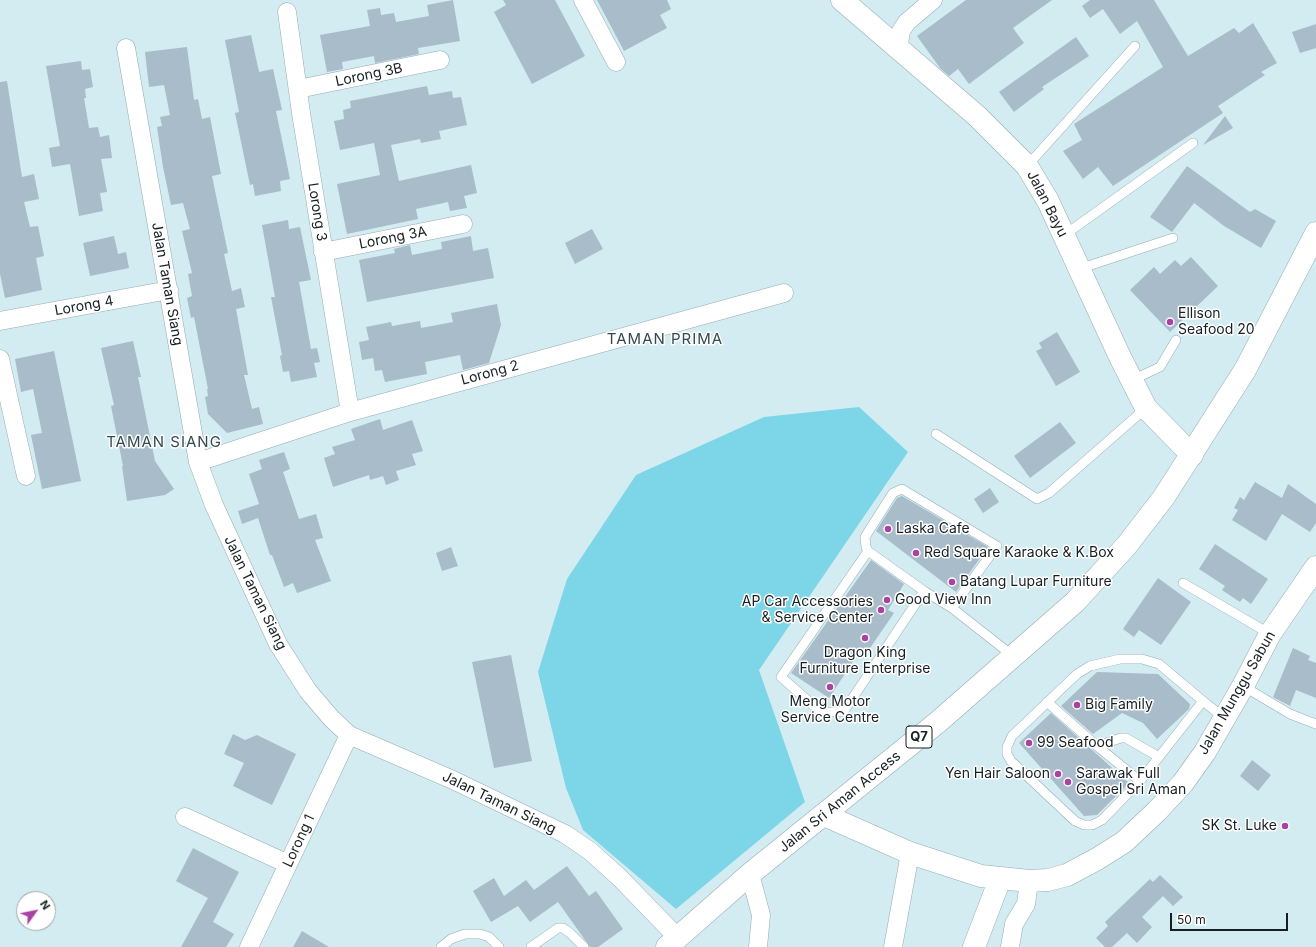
<!DOCTYPE html>
<html>
<head>
<meta charset="utf-8">
<style>
	body { margin:0 }
	#map { position:relative; width:1316px; height:947px; overflow:hidden; background:#d2ecf2; font-family:Inter,sans-serif }
	canvas { display:block }
	.north { position:absolute; left:16px; top:891px; width:40px; height:40px; box-sizing:border-box; background:#fff; border:1px solid #a2a5a6; border-radius:50%; rotate:57deg; font-size:11px; font-weight:700; line-height:16px; text-align:center; color:#161f21 }
	.north::after { content:''; display:block; margin:auto; width:14px; height:18px; background:#a942a5; clip-path:polygon(50% 0,100% 100%,50% 72%,0 100%) }
	.scale { position:absolute; left:1170px; top:913px; width:118px; height:18px; box-sizing:border-box; border:2px solid #161f21; border-top:0; padding-left:5px; font-size:12px; line-height:14px; white-space:nowrap; color:#161f21; -webkit-text-stroke:3px #fff; paint-order:stroke }
</style>
</head>
<body>
<div id="map">
<canvas width="1316" height="947"></canvas>
<div class="north">N</div>
<div class="scale">50 m</div>
</div>
<script>
const context = document.querySelector('canvas').getContext('2d');
context.lineJoin = 'round';
function fill(path, color) { context.fillStyle = color; context.fill(path, 'evenodd'); }
const shape = rows => new Path2D(rows.map(r => 'M' + r).join(''));
function stroke(path, color, width, dash) { context.strokeStyle = color; context.lineWidth = width; context.lineCap = dash ? 'butt' : 'round'; context.setLineDash(dash || []); context.stroke(path); }
function drawText(font, color, halo, rows, align = 'center') {
  context.font = font + ' Inter,sans-serif'; context.lineWidth = 3; context.setLineDash([]); context.textBaseline = 'middle'; context.strokeStyle = halo; context.fillStyle = color; for (const [text, x, y, turn = 0] of rows) {
    context.save(); context.translate(x, y); context.rotate((+turn || 0) * Math.PI / 180); context.textAlign = isNaN(turn) ? turn : align; if (halo) context.strokeText(text, 0, 0); context.fillText(text, 0, 0); context.restore();
  }
}
fill(shape([
	[859,407,908,452,759,670,805,802,676,909,583,830,566,788,538,672,567,579,636,475,764,417]
]), '#7dd5e8');
fill(shape([
	[453,0,460,41,418,48,419,54,375,63,374,56,342,62,343,69,327,72,320,35,370,26,367,10,380,8,381,15,394,13,396,22,429,16,427,5],
	[503,0,555,0,585,56,532,84,494,12,506,5],
	[597,0,667,0,671,9,660,15,667,28,624,51],
	[966,0,1052,0,1013,28,1024,43,969,84,958,69,949,76,940,68,917,36],
	[1090,0,1154,0,1188,56,1234,28,1239,33,1253,23,1277,63,1261,72,1265,75,1218,106,1223,113,1113,186,1098,167,1083,179,1063,151,1082,140,1074,124,1163,67,1137,21,1120,34,1103,9,1090,18,1082,6],
	[1316,24,1316,48,1300,53,1292,32],
	[251,35,259,72,273,69,282,110,276,111,290,179,280,181,281,191,255,196,253,184,250,185,235,113,239,112,225,40],
	[1076,37,1089,56,1042,87,1044,89,1014,112,999,92],
	[187,47,194,100,198,99,202,119,210,117,221,174,212,176,228,253,224,254,232,291,241,288,245,307,236,309,248,375,244,375,252,409,259,407,263,424,227,433,208,414,205,397,208,396,207,389,208,389,194,317,191,318,187,298,192,296,188,274,192,273,182,231,190,229,183,203,171,205,163,167,157,127,162,126,160,117,170,115,164,85,149,87,145,52],
	[81,61,82,70,90,69,93,87,85,89,86,98,84,98,89,128,98,127,100,137,109,135,112,158,101,159,107,192,100,193,103,211,79,216,70,164,52,167,49,148,60,146,46,66],
	[7,81,22,177,34,174,39,199,24,202,30,227,38,226,44,256,36,258,42,290,5,298,0,274,0,82],
	[427,86,429,95,452,91,453,98,461,97,467,125,439,131,441,139,421,143,420,139,391,145,399,181,471,165,477,193,464,196,467,208,450,211,448,202,416,209,418,219,347,234,337,184,380,175,374,143,340,150,334,121,344,119,343,110,351,108,350,101],
	[1225,116,1233,128,1203,145],
	[1187,166,1250,212,1255,209,1276,221,1261,248,1224,226,1194,203,1172,232,1150,217],
	[288,220,289,229,300,227,311,280,299,282,311,349,317,348,320,362,314,363,317,377,291,382,289,371,283,372,280,356,282,355,271,297,275,297,262,225],
	[592,229,603,249,575,264,565,243],
	[114,236,118,254,126,252,129,268,90,276,83,243],
	[471,236,473,251,488,248,494,278,367,302,359,260,395,253,394,249,410,245,412,255,442,249,441,242],
	[1191,257,1218,286,1170,332,1130,290,1154,267,1160,274,1175,260,1181,266],
	[497,304,501,325,489,363,463,370,460,355,425,362,427,374,385,382,382,370,375,371,373,358,362,360,359,342,369,340,366,327,391,322,392,326,420,321,421,328,453,322,451,313],
	[1057,332,1080,372,1056,386,1036,351,1042,348,1039,343],
	[133,341,141,377,138,377,155,461,174,489,165,495,127,501,122,466,123,466,111,406,114,405,101,348],
	[54,351,81,481,42,489,31,435,42,433,33,389,21,392,15,359],
	[380,419,383,430,412,420,423,451,412,454,416,465,396,471,399,480,386,485,383,476,370,480,369,475,333,487,324,458,335,454,332,447,355,440,351,429],
	[1060,422,1076,443,1030,478,1014,456],
	[284,452,290,469,283,472,299,519,316,514,323,538,315,540,331,581,297,593,293,583,284,587,272,555,270,555,258,518,242,524,238,511,259,504,249,474,262,469,259,460],
	[1255,482,1282,498,1288,484,1316,504,1316,523,1310,532,1282,514,1266,541,1232,520,1238,510,1234,508,1240,497,1244,500],
	[990,488,999,502,983,513,974,499],
	[902,496,988,547,956,592,876,531,897,498],
	[1215,544,1268,579,1251,604,1243,598,1240,602,1222,590,1225,586,1199,569],
	[451,547,458,566,442,571,436,553],
	[871,560,904,584,888,610,894,613,868,651,862,648,829,698,791,673],
	[1158,578,1191,602,1161,645,1139,630,1134,637,1123,629],
	[1293,648,1310,656,1308,660,1316,663,1316,698,1296,690,1290,706,1273,697],
	[511,655,532,761,494,768,472,662],
	[1097,672,1158,674,1190,704,1189,709,1157,739,1143,723,1122,713,1093,734,1061,706],
	[1051,713,1129,783,1097,815,1084,816,1019,743],
	[233,734,245,740,257,735,296,754,272,805,233,786,244,763,224,754],
	[1252,760,1271,775,1258,791,1240,776],
	[193,848,239,872,213,922,234,934,226,947,181,947,208,898,176,881],
	[567,866,589,896,596,891,623,929,598,947,590,947,558,902,530,922,518,906,491,922,473,891,494,878,504,896,526,880,534,890],
	[1160,875,1183,897,1173,906,1163,896,1142,917,1152,927,1137,943,1127,933,1112,947,1105,947,1096,938,1108,926,1105,922,1150,879,1153,882],
	[302,931,329,947,293,947]
]), '#a8bcc9');
const lane = shape([
	[1027,166,1135,46],
	[1063,236,1193,143],
	[1079,269,1173,238],
	[1132,380,1160,367,1176,340],
	[936,434,1037,499,1049,493,1146,408],
	[868,551,781,677,822,713,844,711,924,591],
	[1183,583,1270,634],
	[952,608,997,546,902,489,893,493,865,537,866,547,868,551,924,591,952,608,1013,656],
	[1243,686,1290,714,1316,724],
	[1203,701,1140,781,1102,820,1092,825,1084,825,1075,821,1011,761,1007,754,1007,747,1012,736,1077,674,1090,666,1120,659,1142,659,1159,664,1203,701,1224,718],
	[1047,702,1097,746,1140,781],
	[1097,746,1121,738,1126,738,1159,757],
	[441,947,451,939,465,934,480,934,489,937,499,947],
	[531,947,558,928,563,928,570,933,584,947]
]);
const street = shape([
	[583,0,616,62],
	[287,12,301,113,350,412],
	[126,48,198,462,214,505,278,644,308,691,331,718,349,735,453,780,565,834,590,851,620,878,678,938],
	[898,50,901,31,907,22,933,0],
	[298,89,440,60],
	[323,252,463,224],
	[0,321,169,290],
	[0,359,26,476],
	[198,462,350,412,784,293],
	[185,817,288,864],
	[750,874,761,915,758,947],
	[249,947,349,735],
	[893,947,910,853],
	[1010,947,1014,924,1026,904,1029,881]
]);
const secondary = shape([
	[842,0,977,116,1027,166,1048,201,1120,357,1146,408,1192,455],
	[824,815,910,853,981,876,1029,881,1048,880,1067,875,1097,859,1124,842,1157,811,1183,783,1205,752,1243,686,1270,634,1316,567],
	[974,947,1000,879]
]);
const primary = shape([
	[667,947,750,874,938,722,1075,602,1127,545,1164,497,1245,370,1316,233]
]);
stroke(lane, '#94acb2', 10);
stroke(street, '#94acb2', 19);
stroke(secondary, '#94acb2', 23);
stroke(primary, '#94acb2', 23);
stroke(lane, '#fff', 9);
stroke(street, '#fff', 18);
stroke(secondary, '#fff', 22);
stroke(primary, '#fff', 22);
for (const [x, y, r, color] of [
	[1170,322,4,"#a942a5"],
	[888,529,4,"#a942a5"],
	[916,553,4,"#a942a5"],
	[952,582,4,"#a942a5"],
	[887,600,4,"#a942a5"],
	[881,610,4,"#a942a5"],
	[865,638,4,"#a942a5"],
	[830,687,4,"#a942a5"],
	[1077,705,4,"#a942a5"],
	[1029,743,4,"#a942a5"],
	[1058,774,4,"#a942a5"],
	[1068,782,4,"#a942a5"],
	[1285,826,4,"#a942a5"]
]) { const dot = new Path2D(); dot.arc(x, y, r, 0, 2 * Math.PI); context.fillStyle = color; context.fill(dot); stroke(dot, '#fff', 1.5); }
for (const [x, y, w] of [
	[919,737,26]
]) { const box = new Path2D(); box.roundRect(x - w / 2, y - 11, w, 22, 3); context.fillStyle = '#fff'; context.fill(box); stroke(box, '#161f21', 1); }
drawText('bold 13px', '#161f21', null, [
	["Q7",919,737]
]);
drawText('14px', '#161f21', '#fff', [
	["Lorong 3B",369,75,-12],
	["Jalan Bayu",1047,204,63],
	["Lorong 3",317,212,81],
	["Lorong 3A",393,238,-11],
	["Jalan Taman Siang",167,284,80],
	["Lorong 4",84,306,-10],
	["Lorong 2",490,373,-15],
	["Jalan Taman Siang",255,593,64],
	["Jalan Munggu Sabun",1237,693,-60],
	["Jalan Sri Aman Access",840,802,-39],
	["Jalan Taman Siang",499,803,26],
	["Lorong 1",299,841,-65]
]);
drawText('14px', '#161f21', '#fff', [
	["Ellison",1178,314],
	["Seafood 20",1178,330],
	["Laska Cafe",896,529],
	["Red Square Karaoke & K.Box",924,553],
	["Batang Lupar Furniture",960,582],
	["Good View Inn",895,600],
	["AP Car Accessories",873,602,"right"],
	["& Service Center",873,618,"right"],
	["Dragon King",865,653,"center"],
	["Furniture Enterprise",865,669,"center"],
	["Meng Motor",830,702,"center"],
	["Service Centre",830,718,"center"],
	["Big Family",1085,705],
	["99 Seafood",1037,743],
	["Yen Hair Saloon",1050,774,"right"],
	["Sarawak Full",1076,774],
	["Gospel Sri Aman",1076,790],
	["SK St. Luke",1277,826,"right"]
], 'left');
context.letterSpacing = '1px';
drawText('15px', '#344a4f', '#fff', [
	["TAMAN PRIMA",665,339],
	["TAMAN SIANG",164,442]
]);
context.letterSpacing = '0px';
</script>
</body>
</html>
